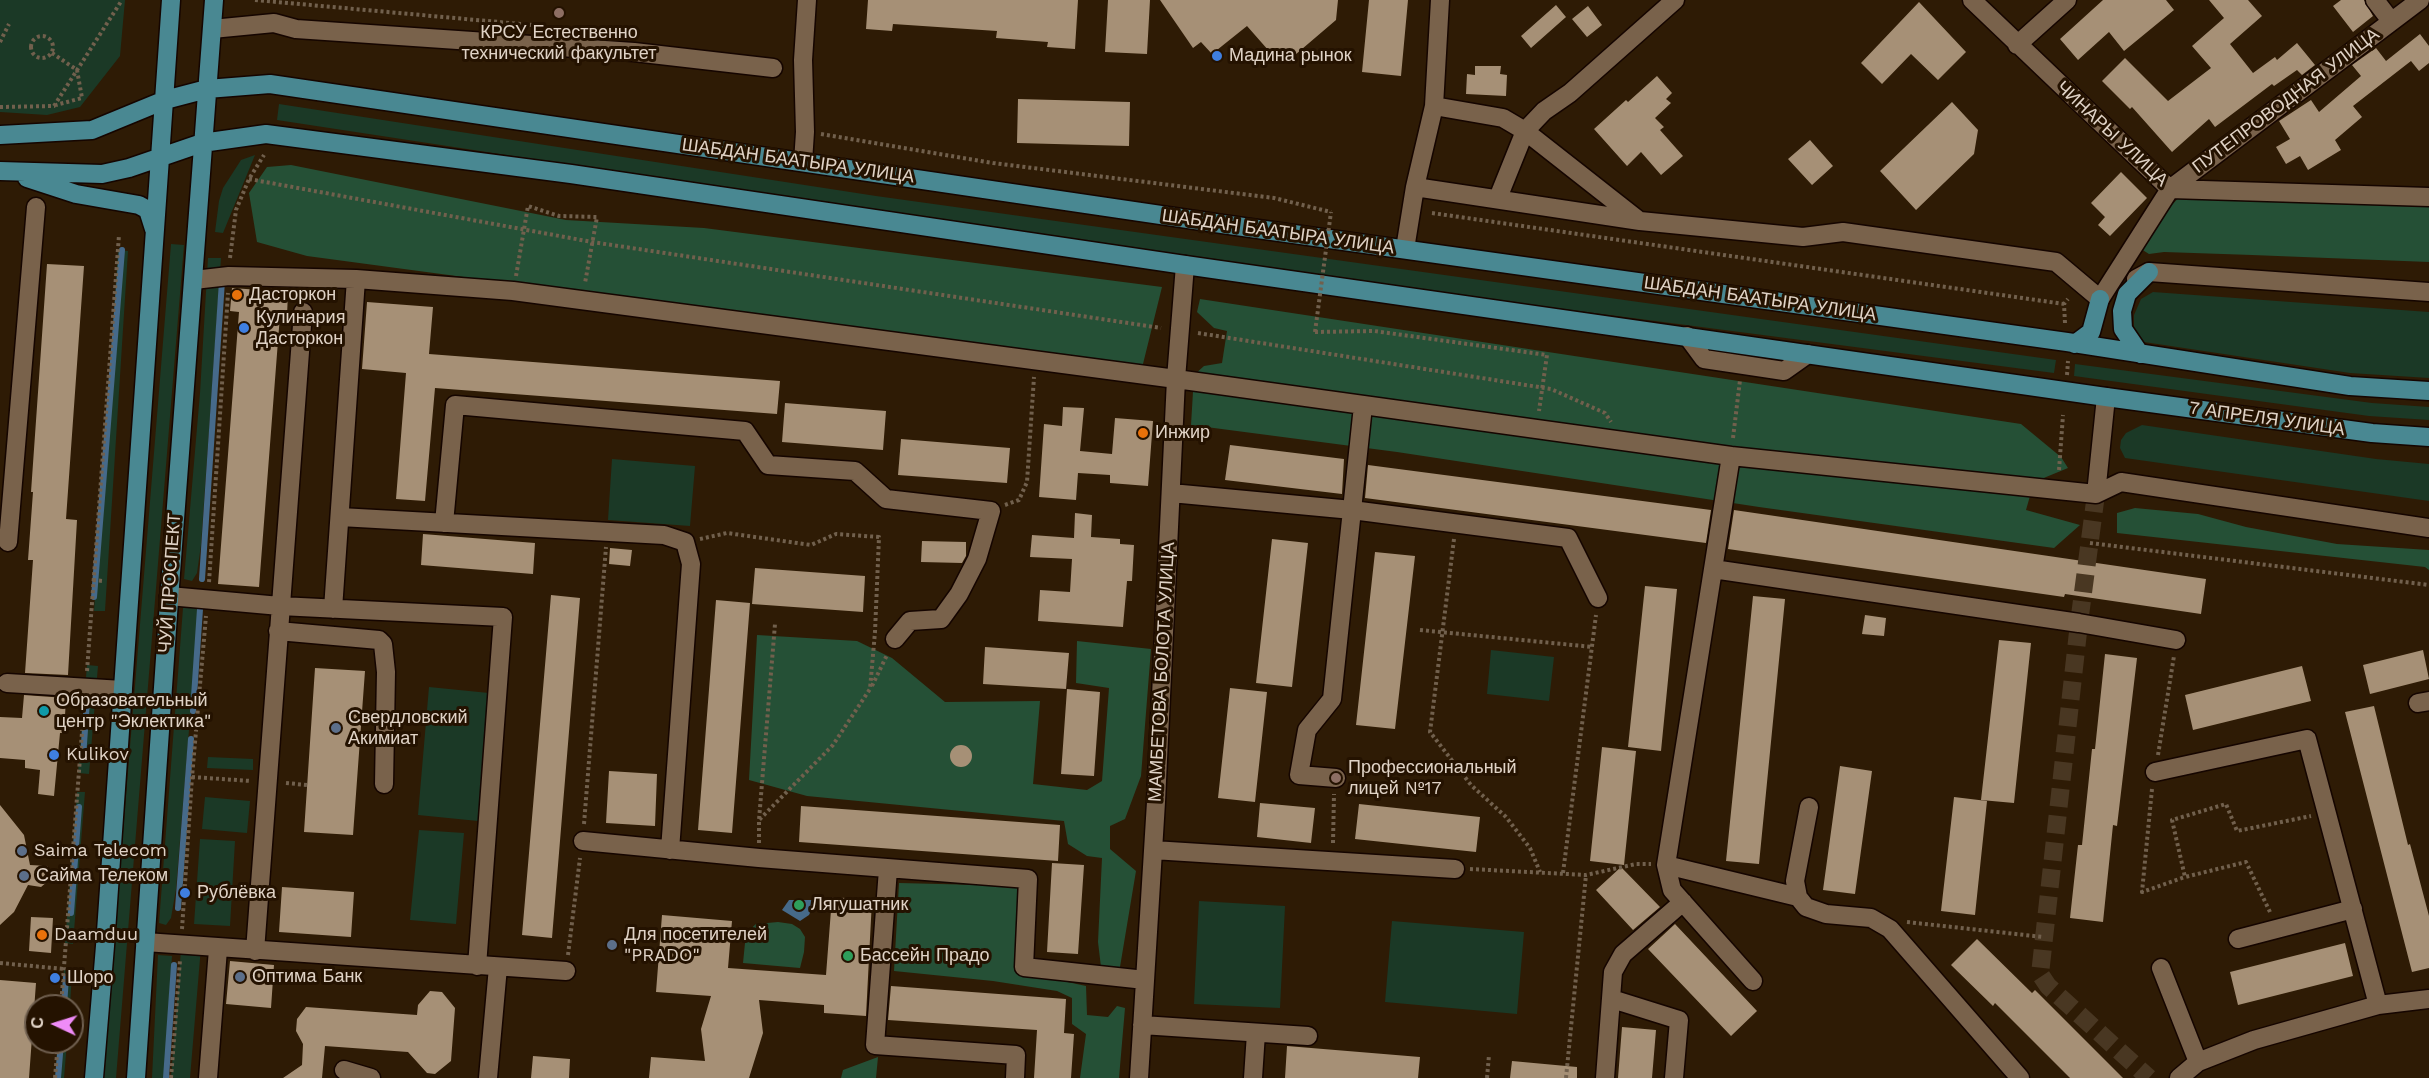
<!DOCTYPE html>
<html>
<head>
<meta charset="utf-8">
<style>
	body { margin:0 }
	#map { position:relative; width:2429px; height:1078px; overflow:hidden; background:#2e1b05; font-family:"Work Sans",sans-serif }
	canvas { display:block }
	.north { position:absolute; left:24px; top:994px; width:60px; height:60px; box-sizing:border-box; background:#241200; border:2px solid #6f5f4f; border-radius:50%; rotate:274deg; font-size:16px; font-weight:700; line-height:24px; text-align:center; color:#e0d3c6 }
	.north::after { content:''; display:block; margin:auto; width:21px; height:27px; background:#ef8bf7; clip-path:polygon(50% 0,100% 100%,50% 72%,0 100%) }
</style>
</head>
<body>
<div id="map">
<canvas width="2429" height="1078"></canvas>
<div class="north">С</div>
</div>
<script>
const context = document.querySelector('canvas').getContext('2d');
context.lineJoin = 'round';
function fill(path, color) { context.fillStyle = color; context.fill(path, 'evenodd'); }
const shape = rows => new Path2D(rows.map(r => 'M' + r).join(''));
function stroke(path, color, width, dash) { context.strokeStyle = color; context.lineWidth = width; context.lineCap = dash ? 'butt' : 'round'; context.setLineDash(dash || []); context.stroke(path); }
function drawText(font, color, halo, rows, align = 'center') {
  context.font = font + ' "Work Sans",sans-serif'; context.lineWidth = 6; context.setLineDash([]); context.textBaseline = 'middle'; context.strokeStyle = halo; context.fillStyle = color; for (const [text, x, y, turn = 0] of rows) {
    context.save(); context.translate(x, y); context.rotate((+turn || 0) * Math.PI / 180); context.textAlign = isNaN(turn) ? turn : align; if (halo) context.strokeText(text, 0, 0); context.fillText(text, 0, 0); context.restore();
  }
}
fill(shape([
	[0,0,125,0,120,56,80,107,47,115,0,112],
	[279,104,876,196,2056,360,2054,373,1410,289,873,211,277,120],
	[255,155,223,233,215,232,219,201,223,188,241,160],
	[171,244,184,245,116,1078,103,1078],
	[118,250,128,251,105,611,94,611],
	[208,258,221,258,201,545,197,573,192,581,184,579,200,393],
	[2153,292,2429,312,2429,378,2350,373,2144,342,2134,329,2134,315,2141,299],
	[2075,364,2372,403,2429,407,2429,420,2369,416,2074,376],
	[2142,425,2376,459,2429,464,2429,501,2125,458,2120,448,2121,440,2126,433],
	[612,459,695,466,690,526,608,520],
	[183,608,199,608,176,889,171,918,166,925,159,923],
	[1491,650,1554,657,1549,701,1487,694],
	[87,665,98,666,89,774,78,773],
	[429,687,489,693,478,821,418,815],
	[208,757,253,759,253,770,207,768],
	[77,792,85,792,73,944,65,943],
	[205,797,250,801,247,833,202,829],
	[419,830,464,833,456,924,410,920],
	[200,839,235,841,230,926,194,924],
	[1199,901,1285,906,1280,1008,1194,1004],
	[1392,921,1524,932,1517,1014,1385,1002],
	[201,947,190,1078,171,1078,181,950],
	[158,955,172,956,164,1078,152,1078],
	[64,969,72,972,70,1006,61,1006],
	[58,1042,67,1042,64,1078,55,1078]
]), '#1b3926');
fill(shape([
	[291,165,566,220,704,228,1162,287,1142,368,307,256,257,242,249,193,267,167],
	[2182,194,2429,201,2429,262,2252,255,2164,252,2149,254,2141,249,2146,233],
	[1200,299,2021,424,2061,457,2068,468,2034,482,2026,510,2080,525,2054,548,1759,507,1397,452,1191,425,1194,375,1204,366,1222,363,1227,331,1214,328,1197,312],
	[2135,508,2198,514,2246,527,2337,544,2429,550,2429,570,2425,567,2117,533,2117,513],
	[757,635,857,641,892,658,945,702,1040,701,1033,784,1087,790,1102,781,1109,688,1076,683,1077,641,1151,649,1141,776,1125,819,1110,826,1110,849,1136,871,1120,967,1101,967,1098,942,1102,858,1087,856,1068,844,1064,821,807,796,749,780],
	[899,883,1020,886,1035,975,1086,986,1087,1015,1108,1017,1117,1006,1125,1008,1119,1078,1080,1078,1086,1034,1072,1024,1072,998,1057,991,993,981,894,971],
	[778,922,792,924,800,929,805,937,804,952,800,968,743,963,746,933,756,924],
	[878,1057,876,1078,841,1078,843,1070]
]), '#255036');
fill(shape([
	[789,900,816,900,809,915,800,921,782,910]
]), '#466a8a');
stroke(shape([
	[202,579,222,281],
	[94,597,122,250],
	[193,711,200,609],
	[83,758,87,701],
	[178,908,191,739],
	[71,913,79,807],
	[64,1006,66,977],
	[58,1078,61,1042],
	[166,1078,174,965]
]), '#466a8a', 6);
fill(shape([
	[868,0,1078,0,1075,49,1047,47,1048,42,996,38,997,31,893,24,892,31,866,29],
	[1108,0,1150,0,1147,54,1105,52],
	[1160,0,1338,0,1336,20,1295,55,1288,49,1276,59,1247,26,1212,54,1201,42,1193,48],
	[1369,0,1408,0,1401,76,1362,72],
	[2103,0,2166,0,2174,10,2124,51,2109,32,2078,60,2060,39],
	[2209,0,2248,0,2262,16,2230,44,2253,73,2275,57,2277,60,2297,43,2315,65,2302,75,2297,70,2274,86,2272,84,2215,127,2209,119,2172,152,2132,107,2130,109,2102,81,2125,58,2168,101,2211,68,2192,46,2224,18],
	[2341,0,2364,0,2373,16,2353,32,2333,6],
	[1919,2,1966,52,1938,80,1911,54,1882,84,1861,63],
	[1556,5,1566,17,1531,48,1521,36],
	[1588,6,1602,25,1587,37,1572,19],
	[2420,34,2429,46,2429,63,2419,71,2411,61,2353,106,2362,117,2335,140,2341,150,2308,170,2300,156,2286,164,2276,147,2290,139,2279,121,2311,100,2319,112,2361,76,2352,65,2376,48,2386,61],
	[1475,66,1501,66,1500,74,1507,75,1506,96,1466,94,1467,74,1475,75],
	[1657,76,1672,93,1666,99,1671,103,1655,118,1664,127,1660,130,1683,156,1661,175,1641,152,1627,166,1594,129,1626,100,1628,102],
	[1018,99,1130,102,1129,146,1017,143],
	[1952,102,1978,130,1974,154,1916,210,1880,171],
	[1810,140,1833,166,1812,185,1788,159],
	[2121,172,2147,198,2110,236,2098,225,2105,217,2091,203],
	[47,264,84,266,66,519,77,520,68,675,25,673,33,560,28,560,33,492,31,492],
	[232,288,288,292,287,316,280,315,259,587,218,584,239,312,230,311],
	[367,302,433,307,429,354,780,381,777,414,435,388,425,501,396,499,406,373,362,369],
	[785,403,886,411,883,450,782,442],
	[1063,407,1084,408,1080,451,1112,454,1115,418,1153,421,1148,486,1110,483,1110,475,1078,473,1076,500,1039,497,1044,424,1062,426],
	[901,439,1010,448,1007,483,898,475],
	[1230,445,1344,459,1342,494,1225,480],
	[1368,465,1711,510,1706,543,1365,498],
	[1734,510,2206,579,2201,614,2065,594,2064,597,1728,549],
	[1075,513,1092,515,1091,537,1120,539,1120,544,1134,545,1132,581,1127,581,1123,627,1038,621,1040,590,1070,592,1072,559,1030,557,1032,535,1074,538],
	[423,534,535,543,533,574,421,565],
	[1272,539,1308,543,1292,687,1256,683],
	[922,541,966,542,966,556,962,563,921,562],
	[610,548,632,550,630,566,609,564],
	[1375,552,1415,556,1395,729,1356,725],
	[755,568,865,576,863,612,752,604],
	[1645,586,1677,589,1661,751,1628,747],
	[551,595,580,598,552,938,522,935],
	[1753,596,1785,599,1759,864,1726,861],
	[716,600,750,603,732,833,698,830],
	[1865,615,1886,618,1884,636,1862,634],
	[1999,640,2031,643,2014,803,1981,800],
	[985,647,1069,653,1066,689,983,684],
	[2423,650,2429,679,2370,694,2363,665],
	[2105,654,2137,658,2117,826,2113,825,2103,922,2070,918,2078,845,2082,845,2092,749,2095,749],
	[2302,666,2311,701,2193,730,2185,695],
	[315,668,365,671,353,835,304,832],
	[1230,688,1267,692,1255,802,1218,798],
	[1067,689,1100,692,1094,776,1061,774],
	[24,695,66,698,64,733,60,733,54,796,38,794,40,770,25,768,25,760,0,758,0,717,22,718],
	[2374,706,2408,845,2410,844,2429,916,2429,968,2412,972,2345,712],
	'950 756a11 11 0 1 1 22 0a11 11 0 1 1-22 0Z',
	[1602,747,1636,751,1624,865,1590,861],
	[1840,766,1872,771,1855,894,1823,890],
	[609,771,657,774,655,826,606,823],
	[1954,797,1987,801,1975,915,1941,911],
	[1260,803,1315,808,1311,843,1257,837],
	[1359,804,1480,817,1476,852,1355,839],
	[0,805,24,835,30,865,48,866,47,882,41,887,28,885,14,912,0,925],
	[801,806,1060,825,1058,861,799,842],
	[1052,863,1084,865,1078,954,1047,952],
	[1621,867,1660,907,1633,930,1596,890],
	[282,887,354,892,351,937,279,932],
	[832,897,872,900,866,1016,824,1013,824,1005,759,1000,763,1033,749,1078,649,1078,651,1057,705,1061,701,1029,711,996,656,992,662,915,732,921,728,968,826,975],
	[31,917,53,918,51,953,29,951],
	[1675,924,1757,1011,1731,1036,1648,949],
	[1977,939,2032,993,2035,990,2123,1078,2070,1078,1995,1003,1993,1006,1951,965],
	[2345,943,2353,976,2238,1005,2230,972],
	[230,961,274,965,271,1008,226,1004],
	[0,980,36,983,29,1078,0,1078],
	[891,986,1066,999,1064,1033,1074,1034,1071,1078,1034,1078,1037,1030,888,1020],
	[430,991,442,992,455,1008,451,1061,435,1074,427,1073,408,1052,325,1046,322,1078,283,1078,302,1065,303,1044,296,1031,297,1019,306,1007,417,1015,418,1005],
	[1622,1027,1656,1030,1652,1078,1618,1078],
	[1287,1046,1420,1057,1418,1078,1285,1078],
	[533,1056,570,1059,569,1078,531,1078],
	[1512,1061,1577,1067,1577,1078,1510,1078]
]), '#a69076');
stroke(shape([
	[2096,494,2079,623,2040,974,2048,986,2149,1078]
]), '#493722', 18, [18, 9]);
const minor = shape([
	[1972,0,2170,189,2429,197],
	[2375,0,2391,21],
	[212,29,274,23,296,29,634,52,773,68],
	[2017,45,2067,0],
	[1434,106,1503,118,1525,131,1637,219],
	[803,162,805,132,803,60,807,0],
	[1415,187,1640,221,1803,237,1843,232,2056,262,2100,299],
	[1498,198,1525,131,1544,111,1570,93,1675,0],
	[1405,249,1415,187,1434,106,1440,0],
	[2136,279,2149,272,2429,292],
	[194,280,229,276,356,279,513,291,1176,379,1731,456,2096,494,2121,482,2429,528],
	[2100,299,2170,189,2420,0],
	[1687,336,1704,359,1784,371,1808,354],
	[1731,456,1666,865,1672,890,1753,981],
	[1171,493,1352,510,1568,538,1598,598],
	[2096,494,2106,397],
	[340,517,664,535,685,542,691,564,670,850],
	[444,523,455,405,745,431,768,465,855,471,886,499,991,511,977,559,959,594,941,619,910,621,895,639],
	[8,542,36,207],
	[1713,569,2079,623,2176,640],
	[169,596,280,606,503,617,477,966],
	[333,609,356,279],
	[278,631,379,640,383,644,386,672,384,784],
	[7,683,123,690],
	[2418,703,2429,701],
	[2155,772,2307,739,2378,1005],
	[1336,778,1299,775,1307,730,1332,699,1363,406],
	[1809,807,1795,881,1798,897,1806,907,1826,914,1871,918,1890,929,2020,1078],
	[583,841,759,858,1028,879,1024,967,1145,980],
	[1153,850,1455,869],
	[1666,865,1798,897],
	[888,869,875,1045,1016,1055,1015,1078],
	[2238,939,2353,909],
	[145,942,566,971],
	[255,951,303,312],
	[2161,968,2198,1062],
	[1612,999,1679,1020,1674,1078],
	[1142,1025,1308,1036],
	[344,1070,371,1078],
	[208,1078,218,949],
	[488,1078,498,967],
	[1139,1078,1156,802,1176,379,1185,265],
	[1253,1078,1256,1033],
	[1605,1078,1613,972,1623,954,1683,902],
	[2179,1078,2198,1062,2254,1040,2378,1005,2429,999]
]);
const major = shape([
	[0,135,92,130,165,100,207,89,270,84,1222,224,2067,342,2350,386,2429,391],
	[0,171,102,174,129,168,202,143,266,134,571,174,1185,265,2106,397,2372,433,2429,437],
	[27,178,76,194,139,205,148,210,154,229],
	[2075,344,2091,332,2100,299],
	[2140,354,2123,329,2122,311,2127,294,2149,272],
	[94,1078,105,946,171,0],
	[136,1078,170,586,214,0]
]);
stroke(minor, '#150500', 21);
stroke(major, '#150500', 21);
stroke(shape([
	[255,0,532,25],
	'31 47a11 11 0 1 1 22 0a11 11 0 1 1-22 0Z',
	[0,42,9,24],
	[52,53,77,70,82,98,56,105],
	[0,107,54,106,122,0],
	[821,134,993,163,1274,198,1331,212],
	[249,179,592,242,1161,328],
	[1432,213,2064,304],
	[230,258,236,210,249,179,264,155],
	[516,276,528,206,559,216,597,217,585,283],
	[2065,323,2064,304,2068,299],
	[1315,332,1374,331,1547,355,1539,411],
	[1198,333,1551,389,1605,413,1611,422],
	[2067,375,2068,361],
	[1733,438,1740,380],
	[2059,470,2063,415],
	[1005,505,1019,500,1027,482,1034,377],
	[700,539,727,533,811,545,836,534,879,537,875,632,870,689,833,745,759,820],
	[1454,539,1430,732,1471,785,1506,817,1530,848,1540,872],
	[2090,543,2429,585],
	[93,580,103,581],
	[209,582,228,293],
	[1420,630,1593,647],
	[87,671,119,235],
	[872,686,887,655],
	[2158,755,2174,656],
	[192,777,251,781],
	[286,783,307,785],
	[2152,789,2142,892,2185,877],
	[584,824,606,547],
	[759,843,759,820,775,624],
	[1333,843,1334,794],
	[1470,869,1586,875,1636,864,1651,864],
	[1563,873,1596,615],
	[2270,912,2246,862,2185,877,2172,820,2226,804,2237,831,2311,816],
	[1907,922,2043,937],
	[182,929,192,777,206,616],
	[568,955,580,858],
	[0,963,64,969],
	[61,1006,84,706],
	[55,1078,58,1042],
	[171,1078,180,960],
	[1487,1078,1489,1055],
	[1566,1078,1586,875]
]), '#71604d', 4, [3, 3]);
stroke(minor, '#79624b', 18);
stroke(major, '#498892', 18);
stroke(shape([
	[1315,332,1331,212]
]), '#71604d', 4, [3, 3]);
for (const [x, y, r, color] of [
	[559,13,6,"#8d6e63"],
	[1217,56,6,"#3f7fe0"],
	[237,295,6,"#e8710a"],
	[244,328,6,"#3f7fe0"],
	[1143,433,6,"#e8710a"],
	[44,711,6,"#0f9aa8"],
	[336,728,6,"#5c6f8a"],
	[54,755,6,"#3f7fe0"],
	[1336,778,6,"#8d6e63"],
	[22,851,6,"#5c6f8a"],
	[24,876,6,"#5c6f8a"],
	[185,893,6,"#3f7fe0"],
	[799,905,6,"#2e9e5b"],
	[42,935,6,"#e8710a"],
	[612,945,6,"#5c6f8a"],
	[848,956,6,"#2e9e5b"],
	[240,977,6,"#5c6f8a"],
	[55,978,6,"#3f7fe0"]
]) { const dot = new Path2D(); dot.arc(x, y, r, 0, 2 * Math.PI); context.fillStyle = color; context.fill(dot); stroke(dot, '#241200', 2); }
drawText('18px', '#e0d3c6', '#241200', [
	["КРСУ Естественно",559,33,"center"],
	["технический факультет",559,54,"center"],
	["Мадина рынок",1229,56],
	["Дасторкон",249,295],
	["Кулинария",256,318],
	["Дасторкон",256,339],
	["Инжир",1155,433],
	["Образовательный",56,701],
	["центр \"Эклектика\"",56,722],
	["Свердловский",348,718],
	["Акимиат",348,739],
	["Kulikov",66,755],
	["Профессиональный",1348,768],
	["лицей №17",1348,789],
	["Saima Telecom",34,851],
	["Сайма Телеком",36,876],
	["Рублёвка",197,893],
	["Лягушатник",811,905],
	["Daamduu",54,935],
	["Для посетителей",624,935],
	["\"PRADO\"",624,956],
	["Бассейн Прадо",860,956],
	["Оптима Банк",252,977],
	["Шоро",67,978]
], 'left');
drawText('18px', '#e0d3c6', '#241200', [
	["ПУТЕПРОВОДНАЯ УЛИЦА",2286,101,-37],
	["ЧИНАРЫ УЛИЦА",2112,134,43],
	["ШАБДАН БААТЫРА УЛИЦА",798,161,8],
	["ШАБДАН БААТЫРА УЛИЦА",1278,232,8],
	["ШАБДАН БААТЫРА УЛИЦА",1760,299,8],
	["7 АПРЕЛЯ УЛИЦА",2267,419,8],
	["ЧУЙ ПРОСПЕКТ",170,583,-86],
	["МАМБЕТОВА БОЛОТА УЛИЦА",1162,672,-87]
]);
</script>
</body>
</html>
